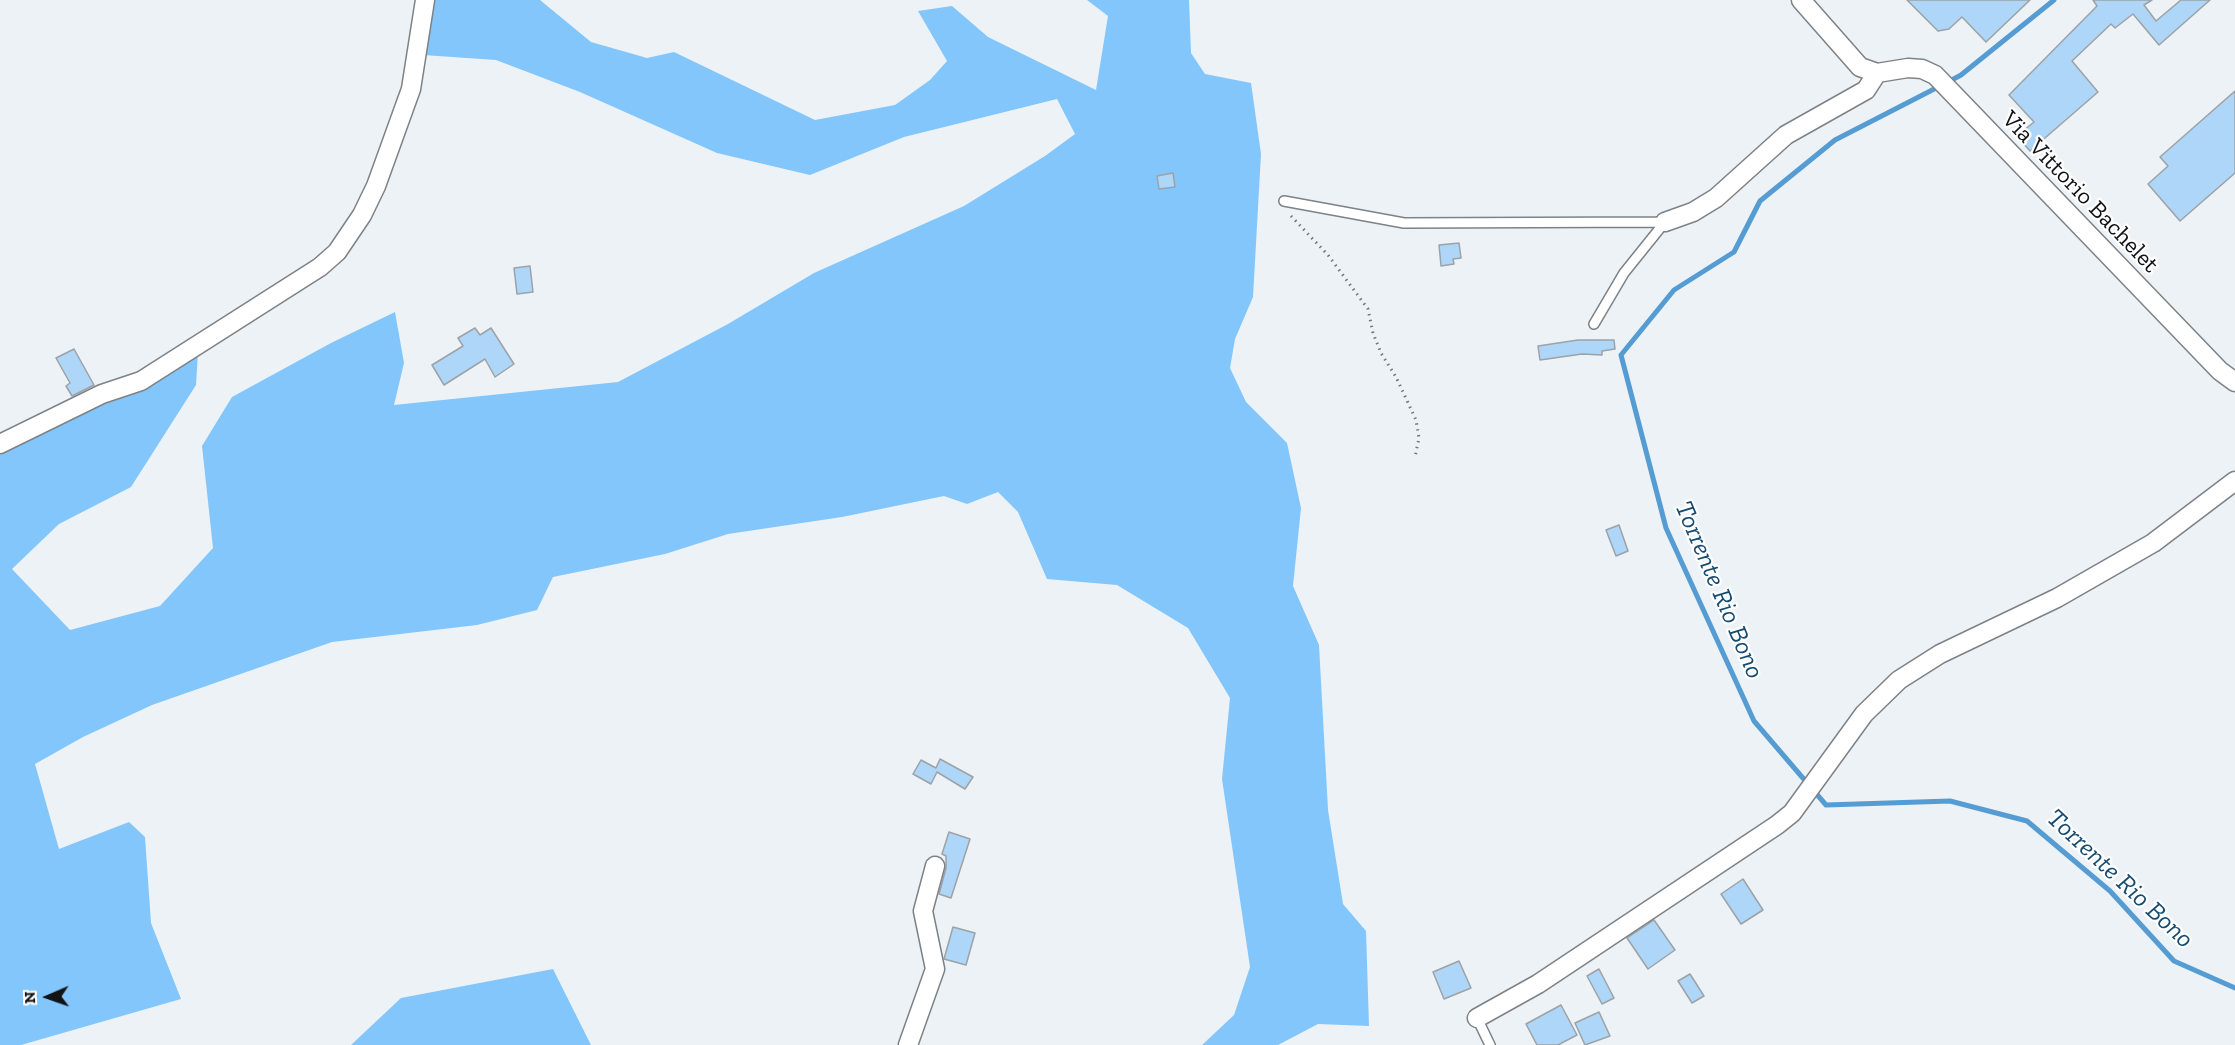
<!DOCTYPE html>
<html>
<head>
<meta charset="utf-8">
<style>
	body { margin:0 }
	#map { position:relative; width:2235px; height:1045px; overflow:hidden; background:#edf2f6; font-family:"Zilla Slab",serif }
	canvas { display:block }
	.north { position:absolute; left:18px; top:967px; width:60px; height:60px; -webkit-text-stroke:4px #fefefe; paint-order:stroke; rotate:268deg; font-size:16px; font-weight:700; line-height:24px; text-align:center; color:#111315 }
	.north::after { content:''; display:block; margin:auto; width:21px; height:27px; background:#111315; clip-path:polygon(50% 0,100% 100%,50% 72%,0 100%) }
</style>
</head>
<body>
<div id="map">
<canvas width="2235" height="1045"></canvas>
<div class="north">N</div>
</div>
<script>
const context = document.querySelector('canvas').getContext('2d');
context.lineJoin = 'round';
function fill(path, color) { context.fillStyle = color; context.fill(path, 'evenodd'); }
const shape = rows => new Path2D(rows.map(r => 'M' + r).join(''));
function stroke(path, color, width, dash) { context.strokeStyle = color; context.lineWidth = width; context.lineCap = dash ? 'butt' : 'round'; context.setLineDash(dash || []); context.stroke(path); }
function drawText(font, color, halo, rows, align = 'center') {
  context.font = font + ' "Zilla Slab",serif'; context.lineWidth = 4.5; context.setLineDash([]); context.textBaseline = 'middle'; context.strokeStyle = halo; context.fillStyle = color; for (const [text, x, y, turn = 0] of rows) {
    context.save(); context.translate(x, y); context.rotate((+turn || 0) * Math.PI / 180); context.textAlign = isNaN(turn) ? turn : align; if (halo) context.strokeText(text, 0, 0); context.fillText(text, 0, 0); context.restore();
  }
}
fill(shape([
	[431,0,540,0,591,42,647,58,674,52,815,120,895,105,930,80,947,61,918,11,952,6,988,37,1096,90,1108,16,1087,0,1189,0,1191,53,1205,74,1251,83,1261,154,1253,297,1235,339,1230,368,1246,402,1287,443,1301,508,1293,586,1319,645,1328,810,1343,904,1366,931,1369,1026,1318,1024,1278,1045,1202,1045,1234,1015,1250,967,1222,779,1230,698,1188,628,1117,585,1047,579,1018,512,998,492,967,504,944,496,842,517,728,534,665,554,553,577,537,610,477,625,332,642,152,705,83,737,35,764,59,849,129,822,145,837,151,923,181,999,21,1045,0,1045,0,451,141,388,198,352,196,385,131,487,59,524,12,569,70,630,160,606,213,548,202,446,232,397,331,343,395,312,404,363,394,405,618,382,728,324,814,273,964,206,1045,156,1075,134,1057,99,904,137,810,175,717,153,580,92,496,60,423,55],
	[553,969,591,1045,351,1045,401,998]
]), '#82c6fc');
stroke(shape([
	[1948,82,1961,75,2054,0],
	[1940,86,1835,140,1760,201,1734,252,1674,290,1621,355,1666,528,1754,721,1826,805,1950,801,2027,821,2110,891,2174,961,2235,988]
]), '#559cd3', 5);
const building = shape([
	[1907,0,2030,0,1986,42,1962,17,1949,29,1938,31,1907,0],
	[2093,0,2152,0,2144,5,2156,21,2181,0,2210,0,2159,45,2133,14,2115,28,2111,24,2072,61,2098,92,2030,151,2017,136,2034,122,2009,95,2097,6,2093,0],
	[2235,91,2235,173,2180,221,2148,184,2168,166,2160,157,2235,91],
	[1173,173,1175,187,1159,189,1157,176,1173,173],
	[1459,243,1461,258,1453,259,1454,264,1441,266,1439,245,1459,243],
	[530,266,533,292,517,294,514,268,530,266],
	[475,328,480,335,491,328,514,364,495,377,485,359,444,385,432,365,463,346,458,338,475,328],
	[1578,340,1614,340,1615,349,1602,351,1602,355,1582,354,1540,360,1538,346,1578,340],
	[74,349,94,385,72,396,66,386,70,383,56,358,74,349],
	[1619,525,1628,551,1616,556,1606,530,1619,525],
	[940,759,973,777,965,789,937,772,931,784,913,774,921,760,936,768,940,759],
	[949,832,970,839,951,898,939,894,946,868,946,856,942,854,949,832],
	[1743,879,1763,910,1741,924,1721,894,1743,879],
	[1654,920,1675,950,1648,969,1627,938,1654,920],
	[953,927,975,933,966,965,944,959,953,927],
	[1459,961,1471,988,1444,999,1433,972,1459,961],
	[1599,969,1614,998,1602,1004,1587,976,1599,969],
	[1690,974,1704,996,1692,1003,1678,981,1690,974],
	[1561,1005,1577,1035,1558,1045,1537,1045,1526,1024,1561,1005],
	[1599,1012,1610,1036,1585,1045,1575,1023,1599,1012]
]);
fill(building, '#add6f9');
stroke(building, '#9da2a6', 1.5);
const service = shape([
	[1284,201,1404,223,1665,222],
	[1594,324,1624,273,1665,222],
	[1477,1018,1490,1045]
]);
const minor = shape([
	[1801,0,1860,67,1877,73,1908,68,1922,69,1935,75,2220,371,2235,382],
	[1665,222,1693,212,1716,198,1786,135,1866,90,1877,73],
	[0,444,102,394,141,381,320,267,337,252,362,215,376,186,411,89,425,0],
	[1477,1018,1538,984,1777,825,1792,813,1864,714,1899,680,1940,654,2057,598,2153,543,2235,481],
	[908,1045,935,969,923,911,935,866]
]);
stroke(service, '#7d8286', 12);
stroke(minor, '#7d8286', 21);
stroke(shape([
	[1291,216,1328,255,1368,309,1373,333,1381,353,1396,377,1416,420,1419,438,1415,457]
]), '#74777a', 3, [1.5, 4.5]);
stroke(service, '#fff', 9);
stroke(minor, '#fff', 18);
drawText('24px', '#111315', '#fefefe', [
	["Via Vittorio Bachelet",2080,192,46]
]);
drawText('italic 26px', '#164b70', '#fefefe', [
	["Torrente Rio Bono",1719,590,67],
	["Torrente Rio Bono",2120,879,43]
]);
</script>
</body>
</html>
